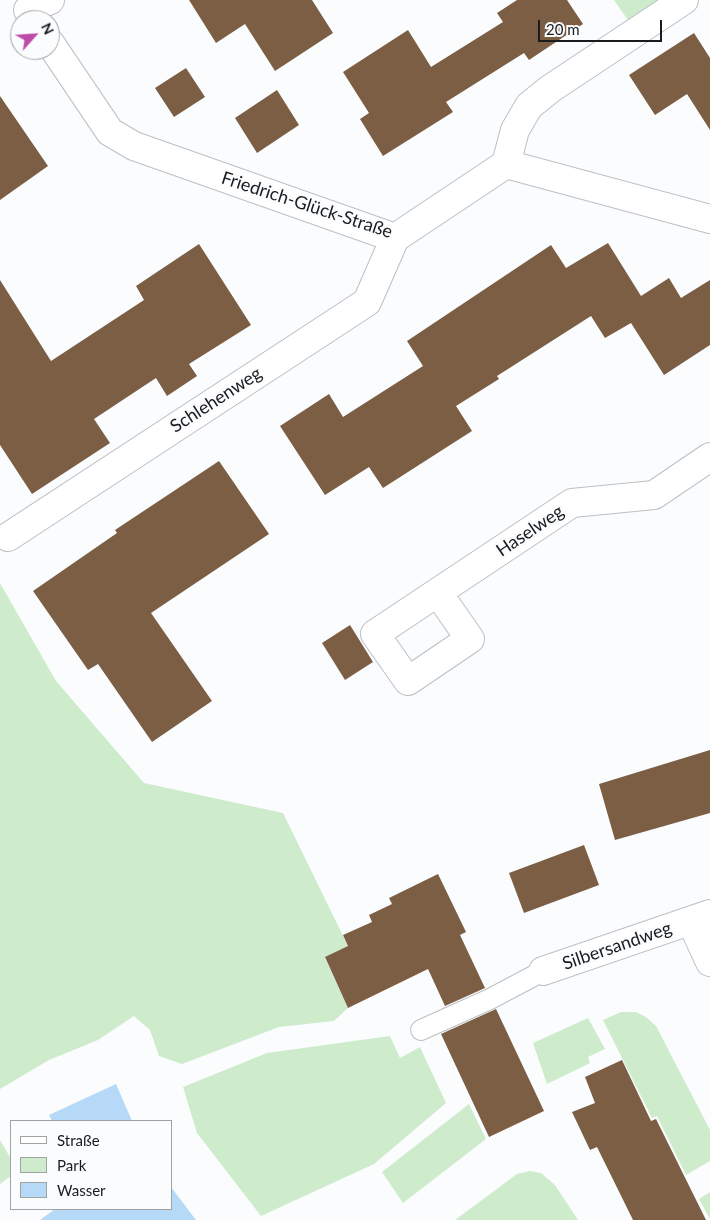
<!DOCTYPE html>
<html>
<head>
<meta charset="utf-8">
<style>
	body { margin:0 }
	#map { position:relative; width:710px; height:1220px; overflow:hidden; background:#fafcfe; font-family:Lato,sans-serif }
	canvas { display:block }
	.legend { position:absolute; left:10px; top:1120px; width:162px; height:90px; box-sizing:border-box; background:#fafcfe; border:1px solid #a0a2a4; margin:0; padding:6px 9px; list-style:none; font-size:15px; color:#1a1b1d }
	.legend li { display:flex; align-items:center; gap:10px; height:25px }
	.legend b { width:25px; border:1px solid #a0a2a4 }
	.north { position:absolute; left:10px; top:10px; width:50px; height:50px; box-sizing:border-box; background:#fafcfe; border:1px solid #a0a2a4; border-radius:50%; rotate:64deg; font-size:14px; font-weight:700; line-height:20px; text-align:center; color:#1a1b1d }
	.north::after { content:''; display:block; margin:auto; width:18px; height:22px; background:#bd4ca9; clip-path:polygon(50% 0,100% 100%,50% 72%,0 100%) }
	.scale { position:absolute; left:538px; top:20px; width:124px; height:22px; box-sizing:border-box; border:2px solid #1a1b1d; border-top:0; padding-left:6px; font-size:15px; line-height:18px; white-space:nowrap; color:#1a1b1d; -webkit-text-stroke:4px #fafcfe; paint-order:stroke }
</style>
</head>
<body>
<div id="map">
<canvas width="710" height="1220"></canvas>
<ul class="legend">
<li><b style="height:6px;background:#fff"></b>Straße</li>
<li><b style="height:14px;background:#ceeccc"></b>Park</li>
<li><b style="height:14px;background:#b5d9f6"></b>Wasser</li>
</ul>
<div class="north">N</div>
<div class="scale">20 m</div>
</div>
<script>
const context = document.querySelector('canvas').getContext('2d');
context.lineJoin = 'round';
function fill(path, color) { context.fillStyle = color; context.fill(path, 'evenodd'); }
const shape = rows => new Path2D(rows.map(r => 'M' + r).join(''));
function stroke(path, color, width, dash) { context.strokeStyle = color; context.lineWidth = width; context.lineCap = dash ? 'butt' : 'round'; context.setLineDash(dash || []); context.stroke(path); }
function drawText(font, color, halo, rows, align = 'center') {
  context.font = font + ' Lato,sans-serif'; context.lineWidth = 5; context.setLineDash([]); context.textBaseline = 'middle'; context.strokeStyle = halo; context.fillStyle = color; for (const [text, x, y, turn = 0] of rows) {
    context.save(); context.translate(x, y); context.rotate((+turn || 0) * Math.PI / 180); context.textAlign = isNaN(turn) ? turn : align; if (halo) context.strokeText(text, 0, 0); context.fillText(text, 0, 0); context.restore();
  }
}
fill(shape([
	[614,0,662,0,630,23],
	[0,583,56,681,144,783,283,813,348,946,325,958,348,1008,334,1021,279,1027,182,1064,159,1056,150,1030,134,1016,98,1040,49,1060,0,1089],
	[621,1012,636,1012,646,1017,656,1026,710,1130,710,1161,686,1175,657,1116,652,1118,603,1020],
	[588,1018,605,1049,588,1057,590,1063,547,1084,533,1043],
	[390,1036,400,1058,420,1047,446,1103,374,1164,261,1216,197,1133,183,1087,267,1053],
	[469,1104,486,1139,403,1203,382,1172],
	[0,1140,11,1159,11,1176,0,1184],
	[530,1171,541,1173,555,1185,578,1220,455,1220,517,1174],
	[710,1192,710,1219,699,1199]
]), '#ceeccc');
fill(shape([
	[116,1084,132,1121,52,1121,49,1115],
	[171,1187,196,1220,40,1220,55,1209,171,1209]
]), '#b5d9f6');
fill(shape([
	[189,0,312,0,333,33,275,71,245,24,216,43],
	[517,0,567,0,583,24,529,60,524,53,446,102,453,112,383,156,360,119,369,113,343,72,408,30,431,67,503,22,497,13],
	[694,33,710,58,710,130,687,94,655,115,629,75],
	[186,68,205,97,174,117,155,88],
	[277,90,299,125,257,153,235,118],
	[0,96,48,166,0,200],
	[608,243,641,296,669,278,681,298,710,280,710,345,664,375,631,323,605,338,591,316,497,376,499,379,456,406,472,431,383,488,369,467,325,495,280,426,329,394,343,417,423,366,407,341,551,245,566,268],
	[199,244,251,325,189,364,197,376,167,396,156,378,94,419,110,443,32,494,0,445,0,280,51,361,144,300,136,286],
	[219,461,269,534,151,613,212,701,152,742,98,664,88,670,33,591,117,533,115,530],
	[350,625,373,662,345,680,322,643],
	[710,750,710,813,615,840,599,784],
	[584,845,599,885,524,913,509,873],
	[438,874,466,932,460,935,485,988,445,1006,428,969,348,1008,325,957,348,946,343,935,372,922,369,915,392,904,389,898],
	[496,1009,544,1111,489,1137,441,1034],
	[622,1060,651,1121,656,1119,706,1220,633,1220,597,1147,590,1150,572,1112,595,1103,585,1077]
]), '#7c5e44');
const lane = shape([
	[421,1030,490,999,543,971]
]);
const street = shape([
	[28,10,50,0],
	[50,43,110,132,134,146,395,238,506,164,710,219],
	[506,164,515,130,529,106,550,89,684,0],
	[8,537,367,302,395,238],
	[438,593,470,639,408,681,375,634,572,503,654,495,710,457],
	[691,921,710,962],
	[543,971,710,914]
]);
stroke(lane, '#bbc0c5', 22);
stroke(street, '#bbc0c5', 30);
stroke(lane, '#fff', 20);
stroke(street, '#fff', 28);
drawText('18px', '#1a1b1d', '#fafcfe', [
	["Friedrich-Glück-Straße",307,205,18],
	["Schlehenweg",216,400,-33],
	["Haselweg",530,531,-34],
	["Silbersandweg",617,946,-19]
]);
</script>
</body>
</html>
